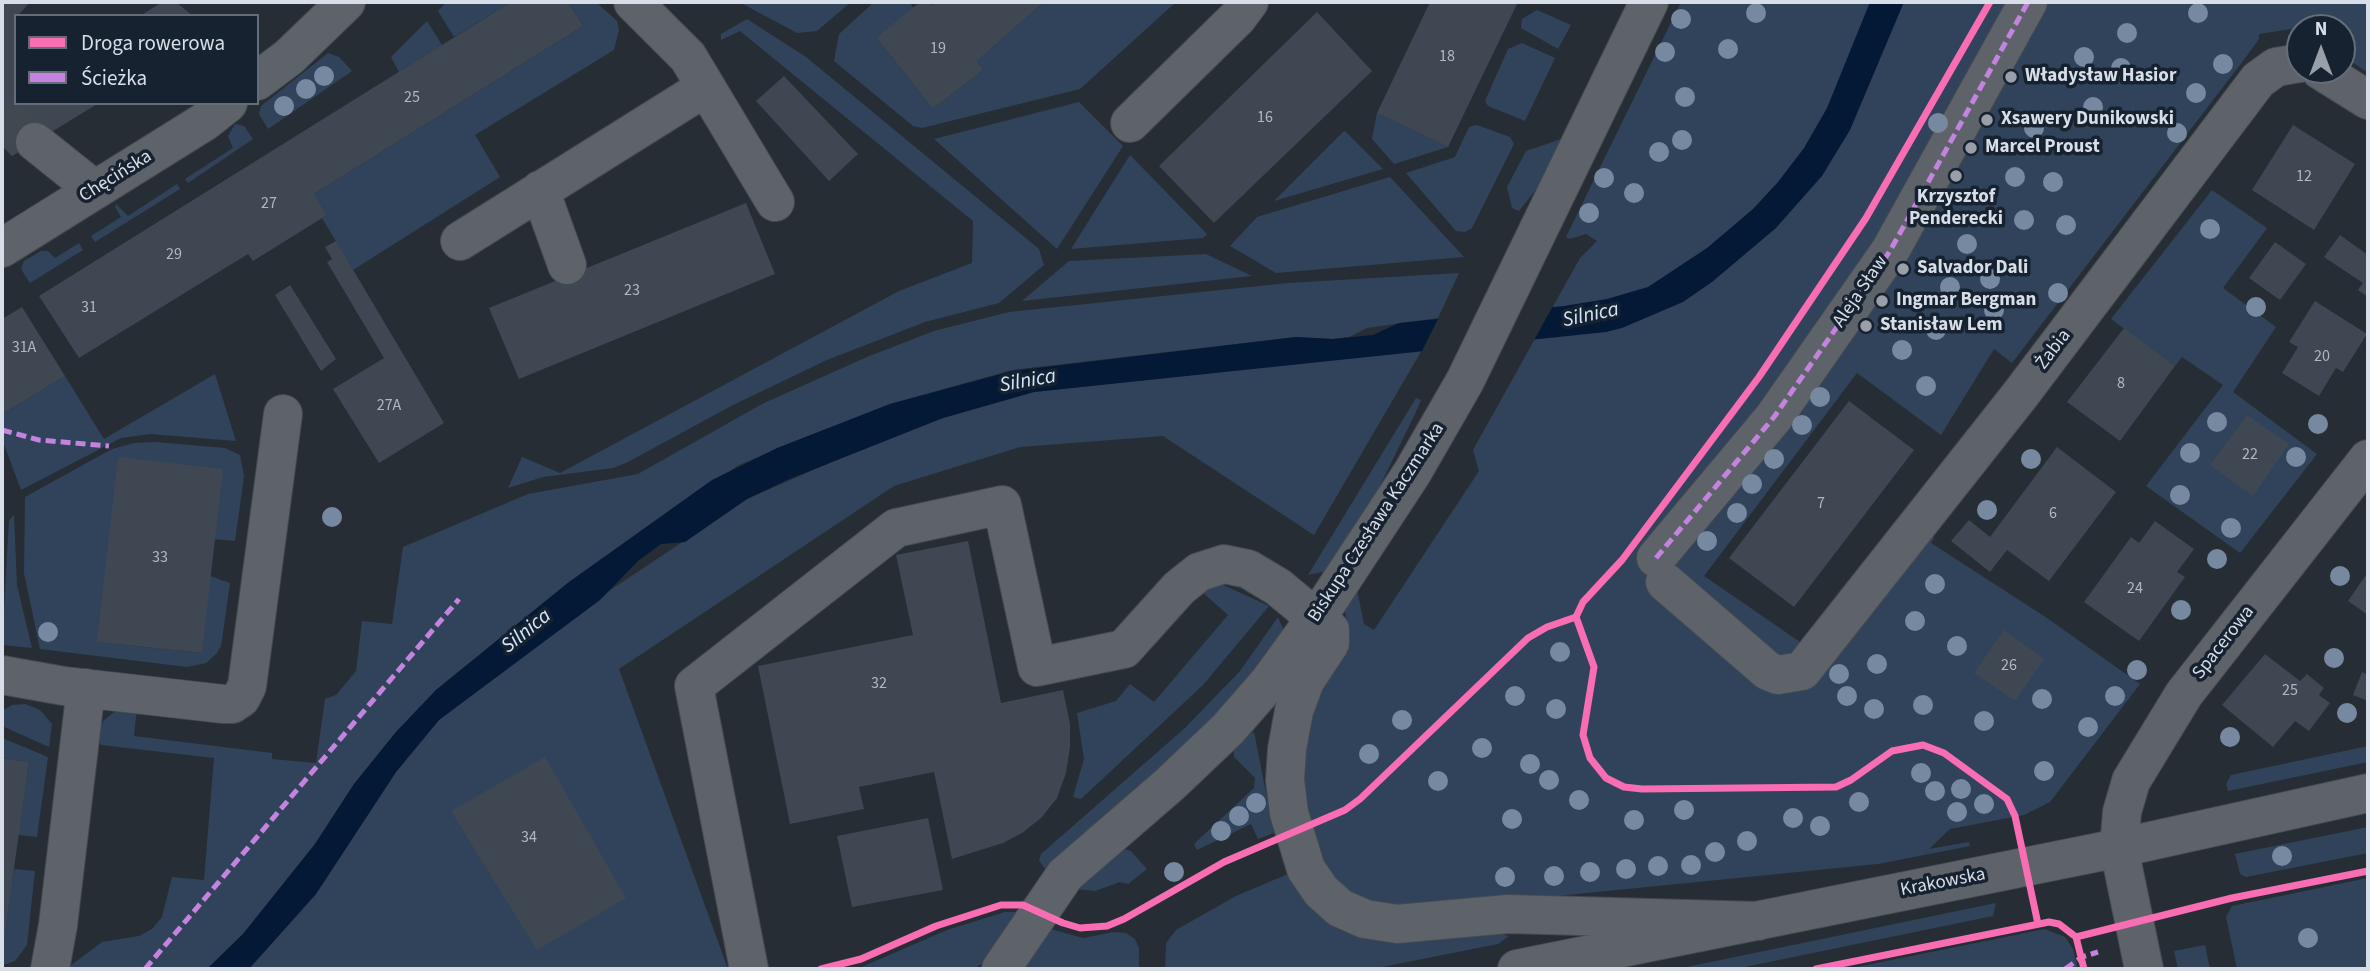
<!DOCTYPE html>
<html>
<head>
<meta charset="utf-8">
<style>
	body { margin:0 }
	#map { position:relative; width:2370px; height:971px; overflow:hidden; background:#272d34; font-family:"Source Sans 3",sans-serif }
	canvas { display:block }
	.frame { position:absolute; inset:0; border:4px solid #d7dee8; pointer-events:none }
	.legend { position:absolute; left:14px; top:14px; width:245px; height:91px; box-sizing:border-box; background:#172230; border:2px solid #646d7a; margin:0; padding:9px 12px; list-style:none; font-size:21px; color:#d7dee8 }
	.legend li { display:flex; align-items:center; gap:14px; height:35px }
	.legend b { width:35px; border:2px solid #646d7a }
	.north { position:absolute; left:2286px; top:14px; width:70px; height:70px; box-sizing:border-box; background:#172230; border:2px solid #646d7a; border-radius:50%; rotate:0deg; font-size:19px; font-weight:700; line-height:28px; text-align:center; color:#d7dee8 }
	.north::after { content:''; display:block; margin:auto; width:24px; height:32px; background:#99a0a9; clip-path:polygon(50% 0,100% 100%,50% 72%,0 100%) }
</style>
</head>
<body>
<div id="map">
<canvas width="2370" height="971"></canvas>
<div class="frame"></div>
<ul class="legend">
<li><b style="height:9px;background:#f96db3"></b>Droga rowerowa</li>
<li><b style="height:9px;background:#c483df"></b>Ścieżka</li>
</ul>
<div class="north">N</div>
</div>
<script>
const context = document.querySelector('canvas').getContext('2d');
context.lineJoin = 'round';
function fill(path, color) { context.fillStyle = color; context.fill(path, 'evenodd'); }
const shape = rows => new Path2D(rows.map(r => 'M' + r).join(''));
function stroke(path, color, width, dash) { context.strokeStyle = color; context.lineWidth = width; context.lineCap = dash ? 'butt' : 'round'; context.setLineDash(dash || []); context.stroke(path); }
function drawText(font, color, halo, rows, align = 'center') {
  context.font = font + ' "Source Sans 3",sans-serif'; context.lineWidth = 7; context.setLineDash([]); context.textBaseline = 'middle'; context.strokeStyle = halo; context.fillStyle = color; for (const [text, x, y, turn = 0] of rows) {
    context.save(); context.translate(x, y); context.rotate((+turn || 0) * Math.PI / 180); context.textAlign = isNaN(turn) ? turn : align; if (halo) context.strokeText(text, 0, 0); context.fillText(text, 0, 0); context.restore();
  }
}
fill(shape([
	[446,2,507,2,508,4,454,37,438,11],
	[568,2,596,2,617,21,619,30,614,50,475,135,500,177,353,270,322,218,327,215,314,194,583,26],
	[739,2,851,2,817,31,797,33],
	[874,2,910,2,913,8,876,37,933,109,983,70,977,61,1044,2,1176,2,1080,89,922,128,913,126,834,61,839,34],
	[1681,2,2368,2,2368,73,2342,55,2342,28,2300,28,2300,33,2298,28,2259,34,2259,39,2246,57,2012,363,1994,349,1941,435,1857,373,1704,576,1803,644,1926,533,1934,538,1931,543,2047,618,2140,684,2050,802,2024,815,1950,829,1929,849,1969,842,1970,846,1878,864,1427,909,1360,901,1333,879,1317,848,1307,814,1300,745,1348,623,1343,606,1356,585,1364,624,1374,630,1479,471,1473,450,1580,258,1597,241,1586,234,1570,239,1566,237],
	[1537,10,1571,25,1558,49,1521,28,1522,19],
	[747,19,806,57,1039,249,1044,265,999,303,925,322,827,360,733,405,626,463,613,468,543,477,508,488,522,457,560,473,899,291,972,263,973,221,740,31,721,40,721,34],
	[427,21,442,45,399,72,391,57],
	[1522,43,1555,58,1525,121,1488,106,1485,101,1508,49],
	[328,53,339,57,352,71,268,129,259,114,261,106],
	[1079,102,1123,146,1057,249,934,139],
	[1377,113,1448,147,1394,164,1372,139],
	[235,124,244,126,253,139,188,183,185,179,233,148,228,136],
	[1477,125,1510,137,1514,144,1472,228,1465,232,1456,231,1406,173,1455,157,1469,127],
	[1345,131,1383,169,1274,201,1344,131],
	[1573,135,1548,174,1519,211,1512,208,1507,187,1526,151],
	[1130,155,1207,234,1203,238,1071,249],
	[1390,177,1464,257,1276,273,1230,246,1257,217],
	[177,184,180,189,95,242,91,236,121,217,115,207,116,204,128,216],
	[2212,190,2267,228,2223,288,2276,327,2233,392,2317,454,2240,553,2146,486,2223,385,2182,357,2175,366,2111,319],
	[79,243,83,250,30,283,21,269,24,261,41,251,48,251,55,258],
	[1206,254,1252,276,1022,301,1069,261],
	[1459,273,1438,318,1367,328,1349,337,1333,339,1296,337,1012,370,890,404,739,465,569,582,436,690,396,732,354,784,315,844,243,934,207,969,66,969,102,942,139,936,152,929,162,917,172,877,204,880,214,758,101,745,97,734,104,720,118,709,137,707,134,736,272,753,272,759,316,763,325,699,336,695,356,671,362,621,392,624,403,547,528,494,638,474,762,404,867,357,934,331,1009,312,1288,283],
	[1422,350,1314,535,1163,436,1020,447,894,486,619,669,728,969,249,969,316,894,396,772,439,720,609,591,747,499,884,439,943,418,1034,392],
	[215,374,236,441,150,434,121,438,21,490,2,439,2,410,4,413,65,376,104,439],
	[1416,398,1421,400,1414,416,1372,502,1331,570,1308,575],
	[155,442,225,448,240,455,244,476,235,541,214,539,98,642,201,653,210,576,230,583,221,646,217,653,206,663,187,667,40,649,24,573,25,497,112,449,134,443],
	[14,515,17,585,32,648,2,645,9,520],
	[1219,583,1269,606,1203,685,1081,799,1073,797,1084,759,1077,713,1116,701,1130,684,1154,702,1228,615,1200,590],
	[1278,617,1284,631,1227,711,1047,872,1039,860,1041,854,1186,727,1240,671],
	[25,704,40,710,52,724,49,747,2,726,2,711,12,705],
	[1254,732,1274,833,1258,839,1251,824,1197,850,1194,844,1254,788,1255,778,1234,757,1234,751,1248,734],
	[2,738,48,757,37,837,18,835,29,762,2,758],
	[2368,746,2368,762,2228,791,2226,784,2231,775],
	[2368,827,2368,853,2246,877,2240,874,2235,854],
	[1124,849,1131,851,1147,869,1128,884,1120,882,1095,891,1076,889],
	[14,869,35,871,27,945,15,961,3,965,2,945],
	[1288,874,1294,886,1509,936,1498,944,1372,969,1165,969,1166,943,1176,930,1236,896],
	[2368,878,2368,969,2237,969,2226,917,2232,906],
	[1996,903,1993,916,1735,969,1677,969],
	[1005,912,1020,912,991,957,974,969,857,969,947,930],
	[1047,928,1083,938,1114,932,1126,933,1135,939,1139,948,1139,969,1024,969],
	[2045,929,2065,937,2073,949,2078,969,1847,969],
	[2205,945,2210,969,2178,969,2174,951]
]), '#31435b');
fill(shape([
	[1870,2,1904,2,1850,130,1822,176,1776,228,1712,282,1683,302,1622,328,1606,332,1034,392,943,418,787,480,747,499,685,542,661,544,638,561,600,600,439,720,396,772,316,894,256,961,249,969,207,969,243,934,315,844,354,784,396,732,436,690,569,582,712,480,777,448,890,404,1012,371,1296,337,1333,339,1373,335,1399,323,1564,306,1607,299,1648,287,1707,248,1753,209,1778,182,1804,148,1827,108]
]), '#041936');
fill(shape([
	[1554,304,1533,342,1420,355,1440,315]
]), '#272d34');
fill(shape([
	[2,2,30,2,14,20,16,103,99,103,12,156,2,146],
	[162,2,176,2,193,16,140,16],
	[511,2,568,2,583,26,314,194,327,215,253,261,248,254,79,358,39,296],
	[920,2,930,2,932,5,936,2,1044,2,977,61,983,70,933,109,876,37],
	[1430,2,1518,2,1448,147,1377,113],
	[1317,12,1372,71,1214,223,1159,166],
	[784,76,858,154,829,181,756,101],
	[2293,125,2355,164,2314,230,2252,190],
	[746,203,775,274,519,379,489,308],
	[2340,235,2368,255,2368,297,2358,290,2363,283,2324,257],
	[336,241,444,423,379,463,333,389,384,358,327,262,332,259,325,247],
	[2275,242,2306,264,2280,300,2249,278],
	[290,285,336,359,321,371,275,295],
	[2315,301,2367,334,2343,372,2336,368,2319,396,2282,373,2298,347,2289,342],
	[22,307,65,376,4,413,2,319],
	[2124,328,2175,366,2120,441,2067,402],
	[1849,401,1914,450,1794,607,1729,558],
	[2247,415,2289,444,2253,496,2210,465],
	[2057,447,2116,492,2049,581,2007,550,1990,572,1951,541,1969,520,1990,537],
	[118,457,223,469,202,653,97,642],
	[2155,521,2194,549,2177,572,2185,577,2139,641,2084,602,2131,537,2139,543],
	[968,541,1001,703,1063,690,1070,724,1070,747,1066,773,1057,798,1041,818,1022,833,1003,843,952,859,934,772,859,787,864,809,790,824,758,666,913,635,896,555],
	[2368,572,2368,615,2348,601],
	[2004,630,2044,659,2015,701,1974,673],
	[2265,654,2300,681,2307,674,2324,688,2319,695,2330,703,2309,731,2295,721,2273,747,2222,705],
	[2362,672,2368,675,2368,701,2353,695],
	[545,757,626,898,537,950,451,811],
	[2,758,29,762,3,946,2,945],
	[928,818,943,890,852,907,837,836]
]), '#3f4752');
stroke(shape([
	[2,113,35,142]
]), '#41484f', 38, [38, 19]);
const minor = shape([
	[633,2,688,57,775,202],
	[2320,70,2368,100],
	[257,81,289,57,346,2],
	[1130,123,1237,18,1249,2],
	[35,142,95,190],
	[540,190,567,265],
	[460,241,706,87],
	[2,248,204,122,228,103],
	[1656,558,1774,417,1890,251,2028,2],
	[1665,582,1768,671,1778,675,1802,671,2020,395,2258,80,2276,67,2300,63],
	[2,675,64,686,223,704,232,704,241,698,247,686,283,414],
	[50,969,58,925,86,688],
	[749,969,694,686,896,528,1002,505,1037,667,1124,649,1179,588,1199,572,1224,564,1248,569,1278,587,1330,630,1330,643,1305,681,1294,711,1287,749,1285,780,1289,813,1306,869,1321,891,1340,908,1365,919,1397,924,1508,914,1758,921],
	[1001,969,1065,875,1169,785,1228,729,1269,682,1328,601,1412,473,1465,381,1649,2],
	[1517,969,2119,848,2368,793],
	[2144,969,2119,848,2122,812,2131,781,2184,694,2368,459]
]);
stroke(minor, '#444a51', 40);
stroke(minor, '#5e636a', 38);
stroke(shape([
	[2,430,39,440,109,446],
	[1656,558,1774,417,1890,251,2028,2],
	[145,969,459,599],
	[2065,969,2082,957,2098,952]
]), '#c483df', 5, [10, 5]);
stroke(shape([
	[1990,2,1866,218,1759,377,1622,560,1583,602,1576,617,1594,667,1583,735,1590,758,1606,778,1624,787,1642,789,1836,787,1851,780,1892,751,1923,745,1944,753,2007,799,2015,816,2038,924],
	[2076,937,2232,898,2368,871],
	[821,969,861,959,936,926,1001,905,1023,905,1063,923,1080,928,1107,926,1124,919,1224,862,1345,810,1360,799,1528,638,1547,627,1576,617],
	[1816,969,2049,922,2059,924,2076,937,2084,969]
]), '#f96db3', 7);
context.fillStyle = '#7789a0';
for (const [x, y] of [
	[1756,13],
	[2198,13],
	[1681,19],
	[2127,33],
	[1728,49],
	[1665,52],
	[2084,57],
	[2223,64],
	[2121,68],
	[324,76],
	[306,89],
	[2196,93],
	[1685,97],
	[284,106],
	[2093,107],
	[1938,123],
	[2034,128],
	[2177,133],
	[1682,140],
	[1659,152],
	[2015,177],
	[1604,178],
	[2053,182],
	[1634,193],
	[1589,213],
	[2024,220],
	[2066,225],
	[2210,229],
	[1967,244],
	[1990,279],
	[1950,287],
	[2058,293],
	[2256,307],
	[1994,310],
	[1936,330],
	[1902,350],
	[1926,386],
	[1820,397],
	[2217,422],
	[2318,424],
	[1802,425],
	[2190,453],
	[2296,457],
	[1774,459],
	[2031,459],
	[1752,484],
	[2180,495],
	[1987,510],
	[1737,513],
	[332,517],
	[2231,528],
	[1707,541],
	[2217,559],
	[2340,576],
	[1935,584],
	[2181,610],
	[1915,621],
	[48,632],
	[1957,646],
	[1560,652],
	[2334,658],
	[1877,664],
	[2137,670],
	[1839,674],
	[1515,696],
	[1847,696],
	[2115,696],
	[2042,699],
	[1923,705],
	[1556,709],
	[1874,709],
	[2347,713],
	[1402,720],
	[1984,721],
	[2088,727],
	[2230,737],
	[1482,748],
	[1369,754],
	[1530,764],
	[2044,771],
	[1921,773],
	[1549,780],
	[1438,781],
	[1961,789],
	[1935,791],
	[1579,800],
	[1859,802],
	[1256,803],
	[1984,804],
	[1684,810],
	[1957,812],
	[1239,816],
	[1793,818],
	[1512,819],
	[1634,820],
	[1820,826],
	[1221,831],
	[1747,841],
	[1715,852],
	[2282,856],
	[1691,865],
	[1658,866],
	[1626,869],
	[1174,872],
	[1590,872],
	[1554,876],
	[1505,877],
	[2308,938]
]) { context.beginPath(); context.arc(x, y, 10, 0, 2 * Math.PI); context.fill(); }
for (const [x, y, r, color] of [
	[2011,77,7,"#99a0a9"],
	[1987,120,7,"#99a0a9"],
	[1971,148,7,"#99a0a9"],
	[1956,176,7,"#99a0a9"],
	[1903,269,7,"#99a0a9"],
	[1882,301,7,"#99a0a9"],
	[1866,326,7,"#99a0a9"]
]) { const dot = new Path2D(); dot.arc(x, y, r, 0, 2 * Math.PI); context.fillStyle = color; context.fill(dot); stroke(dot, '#172230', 2.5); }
drawText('16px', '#b1b8c2', null, [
	["19",938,49],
	["18",1447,57],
	["25",412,98],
	["16",1265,118],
	["12",2304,177],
	["27",269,204],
	["29",174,255],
	["23",632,291],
	["31",89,308],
	["31A",24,348],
	["20",2322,357],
	["8",2121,384],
	["27A",389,406],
	["22",2250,455],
	["7",1821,504],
	["6",2053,514],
	["33",160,558],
	["24",2135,589],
	["26",2009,666],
	["32",879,684],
	["25",2290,691],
	["34",529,838]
]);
drawText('bold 19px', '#d7dee8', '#172230', [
	["Władysław Hasior",2025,77],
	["Xsawery Dunikowski",2001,120],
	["Marcel Proust",1985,148],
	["Krzysztof",1956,198,"center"],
	["Penderecki",1956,220,"center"],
	["Salvador Dali",1917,269],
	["Ingmar Bergman",1896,301],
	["Stanisław Lem",1880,326]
], 'left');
drawText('19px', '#d7dee8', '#172230', [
	["Chęcińska",116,177,-32],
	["Aleja Sław",1861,292,-56],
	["Żabia",2054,350,-53],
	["Biskupa Czesława Kaczmarka",1377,523,-57],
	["Spacerowa",2224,643,-52],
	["Krakowska",1943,883,-11]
]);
drawText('italic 21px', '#d3e6ff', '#172230', [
	["Silnica",1591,316,-12],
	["Silnica",1028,382,-10],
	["Silnica",527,632,-39]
]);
</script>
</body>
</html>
